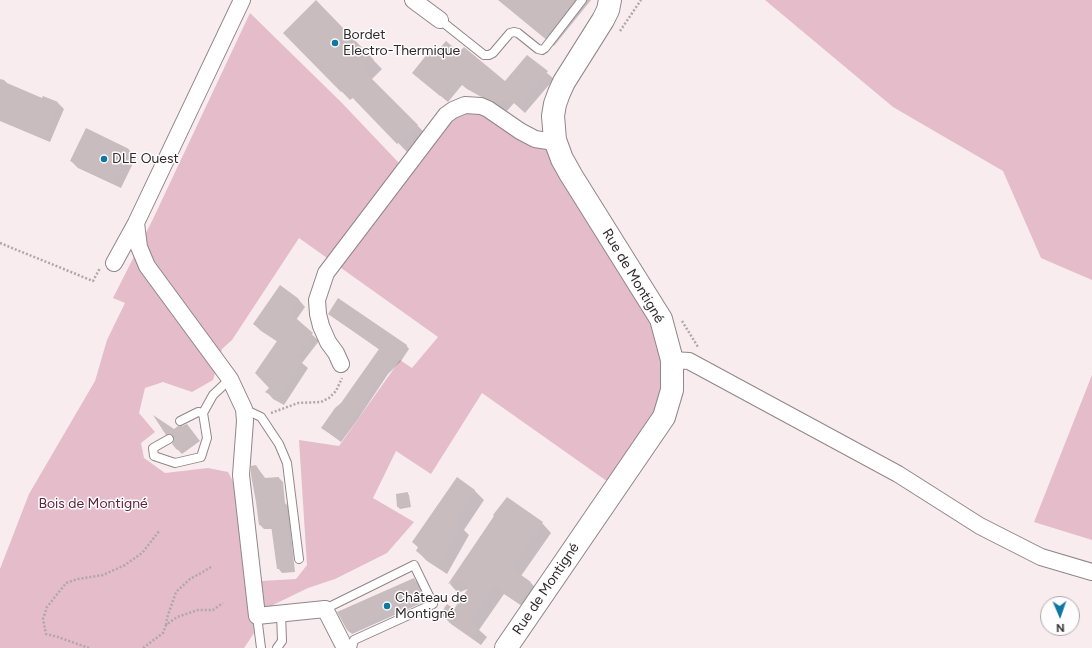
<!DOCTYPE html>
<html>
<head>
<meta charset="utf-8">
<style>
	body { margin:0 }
	#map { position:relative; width:1092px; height:648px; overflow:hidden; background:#f8ecef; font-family:Figtree,sans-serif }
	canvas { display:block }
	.north { position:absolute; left:1040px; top:596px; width:40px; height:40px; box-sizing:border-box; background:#fefcfd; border:1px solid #aca8aa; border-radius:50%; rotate:178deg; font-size:11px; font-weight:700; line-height:16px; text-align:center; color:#302b2d }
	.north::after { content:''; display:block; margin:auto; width:14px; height:18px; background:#0d78a2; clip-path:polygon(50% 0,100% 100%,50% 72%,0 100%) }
</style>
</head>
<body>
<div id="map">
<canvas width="1092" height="648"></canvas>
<div class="north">N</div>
</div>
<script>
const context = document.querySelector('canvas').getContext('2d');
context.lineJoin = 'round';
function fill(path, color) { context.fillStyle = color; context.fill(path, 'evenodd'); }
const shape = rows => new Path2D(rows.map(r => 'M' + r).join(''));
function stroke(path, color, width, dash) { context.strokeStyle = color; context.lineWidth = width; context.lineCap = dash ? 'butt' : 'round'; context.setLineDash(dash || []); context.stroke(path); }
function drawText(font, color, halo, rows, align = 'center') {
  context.font = font + ' Figtree,sans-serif'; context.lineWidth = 3; context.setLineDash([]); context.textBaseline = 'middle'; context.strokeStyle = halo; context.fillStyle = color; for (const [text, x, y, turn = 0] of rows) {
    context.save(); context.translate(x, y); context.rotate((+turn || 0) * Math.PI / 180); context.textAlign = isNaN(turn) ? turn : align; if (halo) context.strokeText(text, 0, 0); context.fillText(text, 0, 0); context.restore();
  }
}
fill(shape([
	[765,0,1092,0,1092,280,1041,258,1003,171,893,107],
	[250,13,341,102,399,163,407,169,450,117,463,111,480,110,550,149,553,167,657,330,668,374,656,415,611,484,482,393,431,474,396,451,373,498,414,522,387,553,335,579,308,588,273,605,244,648,0,648,0,569,29,494,95,381,107,340,125,303,113,298,153,219],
	[299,238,438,337,412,368,400,360,339,446,299,440,307,565,296,579,261,581,238,491,228,472,208,468,165,473,144,458,141,443,155,432,139,413,145,388,163,382,192,392,213,380,222,349,232,340],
	[1092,375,1092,540,1034,522]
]), '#e5bcca');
fill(shape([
	[498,0,591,0,554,46],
	[316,2,382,69,371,80,426,134,407,152,354,97,350,100,284,33],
	[459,54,505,83,527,56,554,79,525,113,514,103,507,111,467,89,462,85,448,102,413,73,433,58],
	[0,79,4,80,9,85,43,100,44,97,58,103,64,109,50,142,0,121],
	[129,150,136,157,121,188,78,168,71,161],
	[280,287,299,300,305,307,296,320,319,341,302,363,308,368,284,405,273,399,267,392,270,388,278,342,261,331,254,324],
	[329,314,406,345,409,349,401,361,388,374,358,419,341,442,326,431,342,403,380,350],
	[187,425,200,441,182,454,178,450,175,438,171,439,166,434],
	[256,466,266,479,279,478,283,482,285,503,288,506,295,572,282,573,278,568,273,529,264,529,260,525],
	[457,479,475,491,484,500,464,530,469,535,447,574,427,561,417,551,419,548,413,542],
	[407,493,409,495,411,507,400,509,398,507],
	[495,516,542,523,551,533,521,576,531,583,540,592,528,610,504,594,479,630,487,637,481,645,451,624,441,614,454,610,470,588,458,593,450,584],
	[414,579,419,584,426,601,352,634,347,630]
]), '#0003');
fill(shape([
	[316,0,374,60,363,70,418,125,397,144,344,89,341,92,283,33],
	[499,0,574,0,544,37],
	[446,41,459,52,464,47,505,81,527,55,548,71,518,106,506,97,500,104,459,82,454,78,440,96,412,73,428,53,433,56],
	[0,80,42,98,43,96,58,102,44,137,0,119],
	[86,128,129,149,114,181,70,161],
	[280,285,299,299,290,313,313,333,295,356,302,361,277,399,265,392,269,388,255,373,277,341,253,324],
	[338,298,407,345,398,357,385,371,355,416,338,439,321,428,335,408,341,403,379,349,328,314],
	[153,415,174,429,178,426,182,426,187,424,196,436,177,450,172,444,174,439,174,436,169,434,166,435],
	[256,465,264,478,279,477,281,500,284,500,291,568,277,569,271,525,259,525,256,502,251,475,251,466],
	[457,477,475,490,454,521,460,525,438,566,416,551,418,547,412,542],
	[408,492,409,505,397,507,396,494],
	[507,497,543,522,511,568,531,582,518,601,494,585,469,621,478,627,471,637,440,614,447,604,454,609,469,587,462,582,465,577,448,584,494,516,493,515],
	[414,578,422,596,347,630,337,612]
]), '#c8bcbf');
const lane = shape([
	[440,20,484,55,489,55,493,53,510,33,514,32,518,33,538,49,542,50,545,48,582,0],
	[244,409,261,417,279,444,287,463,299,559],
	[180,421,198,412,203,413],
	[169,439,153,448,154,456,175,463,201,457,207,438,203,413,213,395,230,379],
	[325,609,414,565,433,604,354,640,352,648],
	[257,616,261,648],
	[277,648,282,641,281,613]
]);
const street = shape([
	[413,0,440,20],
	[136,223,139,247,147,266,230,379,244,409,245,421,241,475,257,616,325,609,345,648],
	[114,263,136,223,242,0],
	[672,360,689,361,702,368,898,474,980,526,1041,557,1092,572],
	[341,364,336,353,328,342,321,326,318,314,317,300,326,273,446,115,453,110,465,105,481,106,488,109,520,131,535,139,548,141,555,140]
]);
const secondary = shape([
	[506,648,664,417,672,390,672,360,661,319,571,175,562,159,555,140,553,116,555,104,559,93,564,82,603,20,608,10,610,0]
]);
stroke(lane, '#918689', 10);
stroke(street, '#918689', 18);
stroke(secondary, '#918689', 24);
stroke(shape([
	[620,31,641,0],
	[0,243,93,281,100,268],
	[682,321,698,347],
	[271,413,298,403,321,402,329,398,336,391,342,378],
	[166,625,167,618,176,592,190,579,201,573,211,567],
	[89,648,58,637,46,634,43,619,47,607,66,583,78,579,103,575,125,565,142,553,160,530],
	[143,648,163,633,166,625,177,617,198,610,213,610,223,603]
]), '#b0a7a9', 2.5, [2, 2]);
stroke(lane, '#fff', 8);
stroke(street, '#fff', 16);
stroke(secondary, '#fff', 22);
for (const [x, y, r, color] of [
	[335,43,4,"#0d78a2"],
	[104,159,4,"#0d78a2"],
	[387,606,4,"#0d78a2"]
]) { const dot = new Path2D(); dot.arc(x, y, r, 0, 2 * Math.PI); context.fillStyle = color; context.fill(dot); stroke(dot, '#fefcfd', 1.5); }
drawText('14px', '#302b2d', '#fefcfd', [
	["Bordet",343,35],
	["Electro-Thermique",343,51],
	["DLE Ouest",112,159],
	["Château de",395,598],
	["Montigné",395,614]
], 'left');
drawText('14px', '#302b2d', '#fefcfd', [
	["Rue de Montigné",633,276,59],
	["Rue de Montigné",546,589,-56]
]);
drawText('14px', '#5d243c', '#fefcfd', [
	["Bois de Montigné",93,504]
]);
</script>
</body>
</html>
